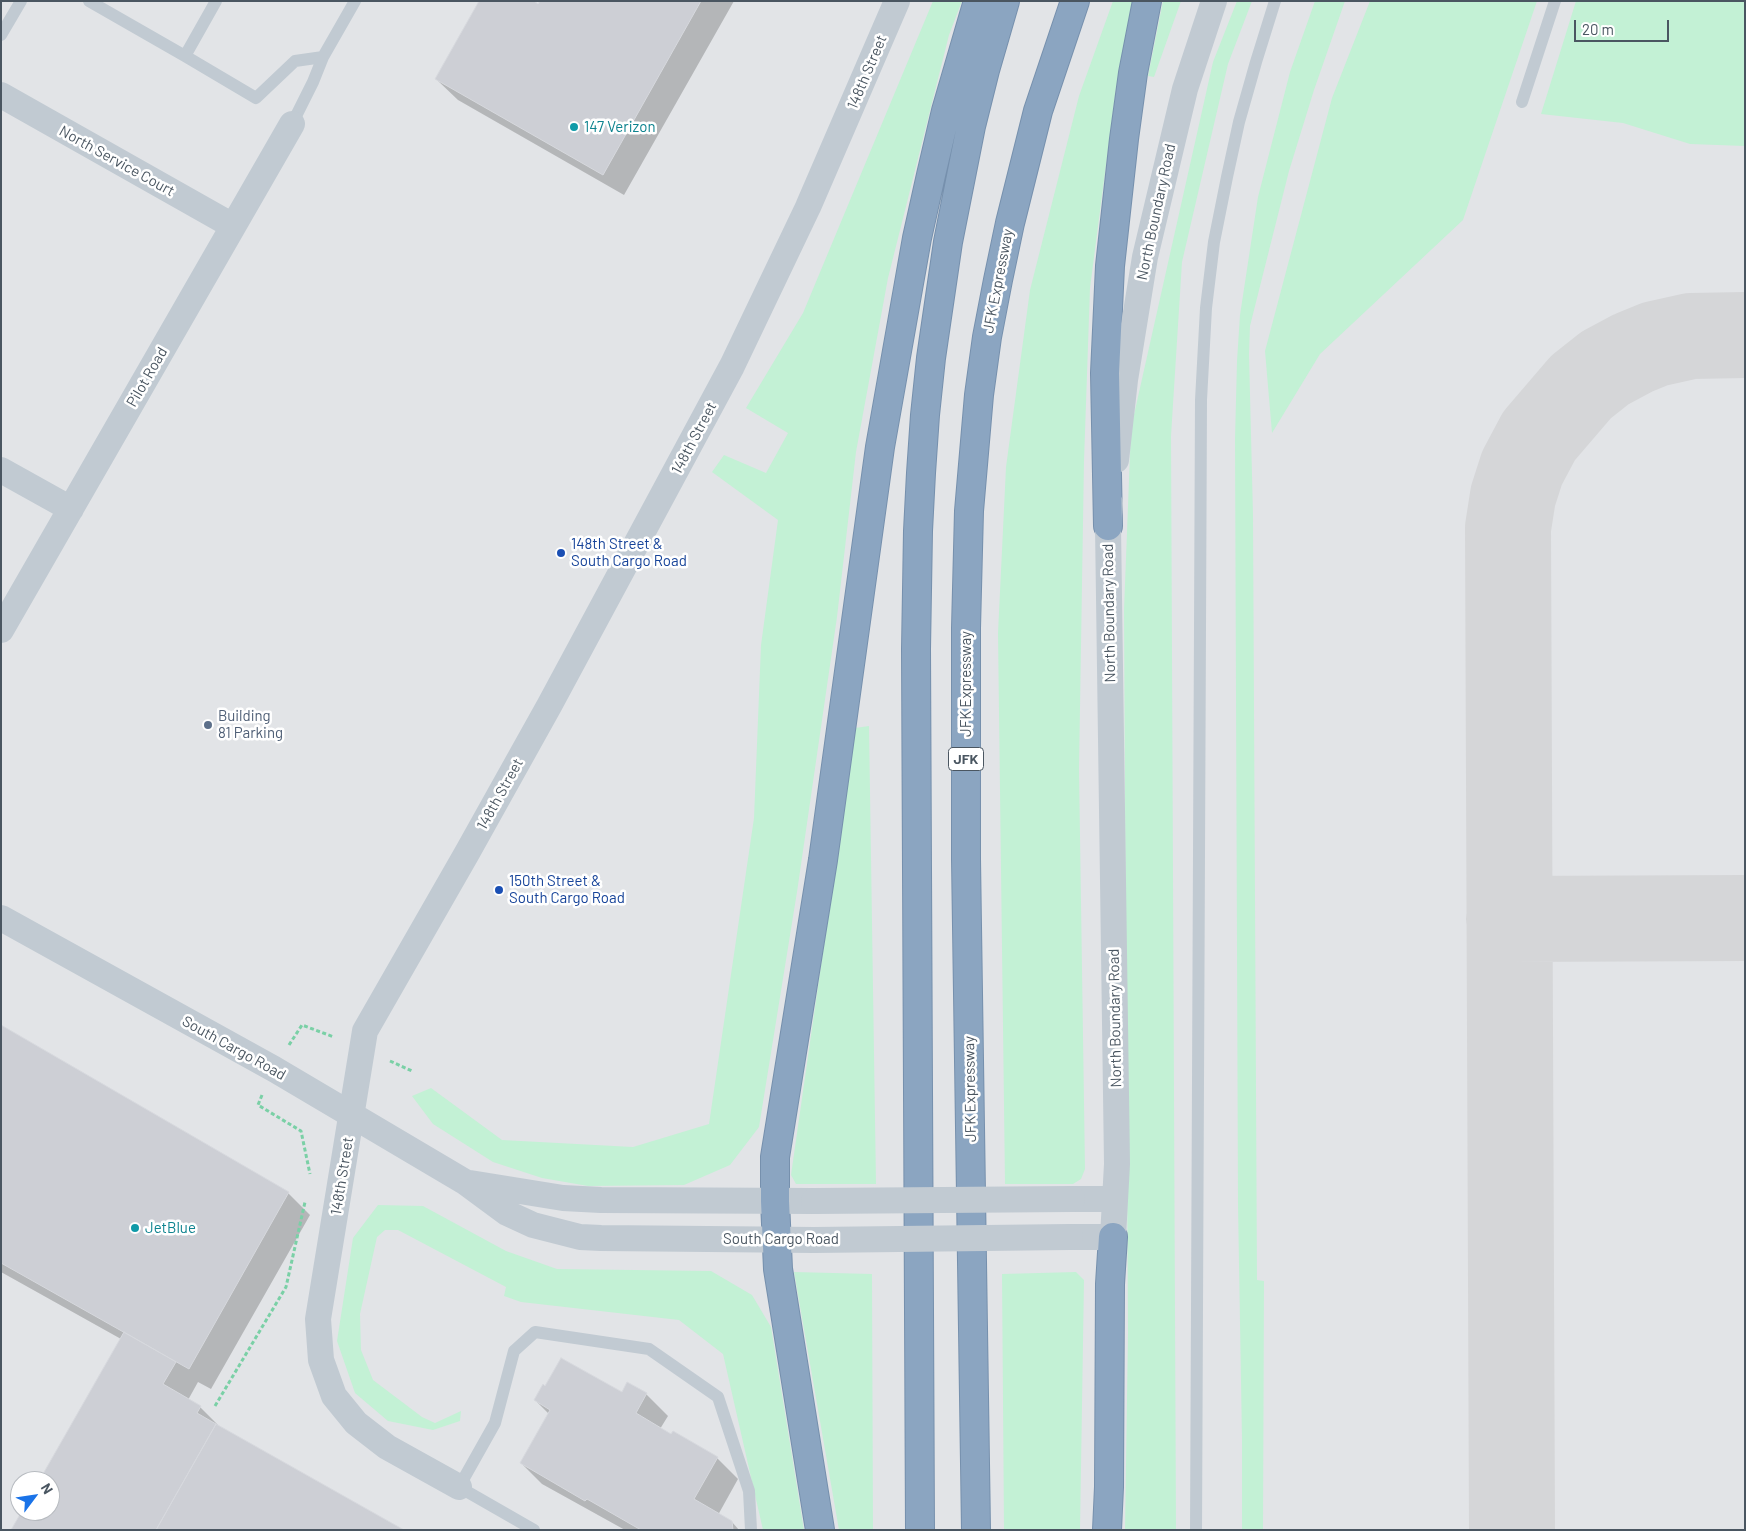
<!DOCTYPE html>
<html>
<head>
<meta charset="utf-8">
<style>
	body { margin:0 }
	#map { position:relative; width:1746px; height:1531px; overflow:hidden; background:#f5f3f3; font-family:Barlow,sans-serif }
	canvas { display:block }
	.frame { position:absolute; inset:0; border:2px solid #4a5661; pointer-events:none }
	.north { position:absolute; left:10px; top:1471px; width:50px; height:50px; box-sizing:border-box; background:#fff; border:1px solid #b7bbc0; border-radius:50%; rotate:59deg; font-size:14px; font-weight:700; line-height:20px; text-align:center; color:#4a5661 }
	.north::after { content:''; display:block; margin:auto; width:18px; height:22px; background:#1a73e8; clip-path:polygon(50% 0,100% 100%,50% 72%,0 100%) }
	.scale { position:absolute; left:1574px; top:20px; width:95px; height:22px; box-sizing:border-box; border:2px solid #4a5661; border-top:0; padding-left:6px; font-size:15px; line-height:18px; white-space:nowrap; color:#4a5661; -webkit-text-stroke:4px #fff; paint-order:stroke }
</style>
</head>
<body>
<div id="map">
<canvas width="1746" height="1531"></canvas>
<div class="frame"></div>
<div class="north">N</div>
<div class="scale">20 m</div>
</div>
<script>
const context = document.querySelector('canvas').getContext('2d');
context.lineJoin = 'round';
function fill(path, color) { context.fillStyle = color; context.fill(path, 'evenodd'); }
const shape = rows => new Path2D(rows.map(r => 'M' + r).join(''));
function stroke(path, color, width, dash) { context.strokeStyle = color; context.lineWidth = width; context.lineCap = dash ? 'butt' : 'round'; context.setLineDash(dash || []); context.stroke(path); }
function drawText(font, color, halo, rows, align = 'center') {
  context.font = font + ' Barlow,sans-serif'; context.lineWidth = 5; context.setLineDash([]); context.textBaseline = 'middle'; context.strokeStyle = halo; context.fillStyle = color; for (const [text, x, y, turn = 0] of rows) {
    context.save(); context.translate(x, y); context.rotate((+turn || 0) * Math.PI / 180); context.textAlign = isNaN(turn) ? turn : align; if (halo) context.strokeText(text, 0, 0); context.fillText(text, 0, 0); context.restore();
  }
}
fill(shape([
	[1,1,1745,1,1745,1530,1,1530],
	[20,1481,50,1481,50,1511,20,1511]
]), '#e2e4e7');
fill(shape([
	[933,1,962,1,949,35,888,278,856,452,837,617,797,892,759,1127,730,1165,684,1185,588,1186,542,1178,493,1162,433,1124,412,1096,431,1088,502,1140,633,1147,709,1124,754,818,761,645,778,520,712,472,724,455,766,473,788,433,746,408,803,313],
	[1113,1,1134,1,1116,88,1090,288,1084,461,1079,769,1085,1169,1081,1179,1073,1184,1005,1184,998,633,1006,467,1030,290,1079,96],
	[1163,1,1181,1,1154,77,1148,76],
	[1237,1,1252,1,1228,64,1182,262,1171,436,1176,1530,1125,1530,1128,1333,1124,610,1131,428,1213,62],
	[1315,1,1345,1,1314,90,1289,171,1250,326,1249,354,1253,515,1257,1280,1264,1281,1263,1530,1242,1530,1242,1440,1238,1205,1235,439,1237,361,1240,315,1258,197,1290,72],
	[1370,1,1537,1,1463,220,1320,354,1272,433,1265,351,1332,98],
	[1576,1,1745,1,1745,146,1690,144,1623,123,1541,114],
	[869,726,876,1184,796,1184,791,1175,855,728],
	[378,1205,423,1206,506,1251,557,1269,711,1271,752,1295,771,1327,804,1530,763,1530,723,1354,679,1320,521,1302,504,1296,506,1287,398,1230,385,1230,377,1237,360,1314,361,1350,373,1380,422,1417,435,1423,461,1411,460,1421,433,1430,388,1421,355,1393,337,1341,353,1238],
	[794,1272,872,1274,873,1530,839,1530],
	[1076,1272,1084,1280,1080,1530,1004,1530,1002,1274]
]), '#c3f1d5');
fill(shape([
	[541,1,734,1,624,195,458,100,436,79,539,6],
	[1,1027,288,1193,310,1215,211,1389,198,1382,188,1400,200,1407,221,1428,401,1530,24,1511,50,1511,50,1481,41,1481,121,1339,1,1272],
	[628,1384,646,1394,668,1416,660,1429,717,1458,738,1479,718,1515,732,1522,739,1530,625,1530,542,1484,521,1463,549,1414,535,1400,622,1394]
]), '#0003');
stroke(shape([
	[1509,919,1745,918],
	[1512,1530,1508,528,1513,496,1522,468,1539,436,1581,387,1605,368,1633,353,1655,344,1691,336,1745,335]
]), '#d5d6d8', 86);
const building = shape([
	[479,1,534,1,538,4,540,1,701,1,603,175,435,79,479,1],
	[1,1025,289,1192,189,1369,1,1263,1,1025],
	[124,1332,176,1362,163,1384,201,1406,197,1413,216,1424,156,1530,11,1530,22,1511,50,1511,50,1481,39,1481,124,1332],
	[561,1358,622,1392,627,1382,647,1393,636,1413,671,1434,673,1431,718,1457,694,1499,732,1521,733,1530,641,1530,587,1499,585,1501,520,1463,550,1410,534,1400,543,1384,545,1386,561,1358],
	[216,1424,404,1530,156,1530,216,1424]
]);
fill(building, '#cdcfd5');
stroke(building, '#d7d9de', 1);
const highway = shape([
	[1108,526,1105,373,1110,266,1124,139,1133,73,1147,1],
	[820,1530,778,1269,775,1201,775,1157,823,860,880,447,917,238,931,175,946,111,978,1],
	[920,1530,916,649,918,531,921,473,925,415,931,358,948,242,971,126,985,70,1005,1],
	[976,1530,966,859,966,628,969,511,979,395,987,337,998,280,1010,223,1038,111,1075,1],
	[1107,1530,1109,1487,1110,1284,1113,1237]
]);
stroke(highway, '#7690ad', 30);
stroke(shape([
	[289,1045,302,1025,334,1037],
	[390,1061,412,1071],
	[262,1095,258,1105,301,1131,310,1174],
	[215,1406,286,1287,305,1202]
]), '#7ad0a6', 3, [4, 2.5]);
stroke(shape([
	[89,1,185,56,256,98,295,61,323,57],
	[1,35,21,1],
	[185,56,216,1],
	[1522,102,1555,1],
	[292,124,313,82,323,57,355,1],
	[534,1530,459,1487,495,1423,514,1351,535,1332,649,1349,718,1397,749,1491,751,1530],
	[1196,1530,1201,400,1206,308,1214,242,1227,177,1239,122,1256,62,1275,1]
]), '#c1cad2', 12);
stroke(shape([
	[1,95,233,226],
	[1116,460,1125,380,1145,257,1185,89,1214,1],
	[1,470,71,509],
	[1,630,292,124],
	[1,918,274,1069,465,1182,507,1213,533,1225,580,1237,601,1238,814,1240],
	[470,1183,563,1198,601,1200,814,1201],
	[1072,1199,1115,1199],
	[1070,1237,1113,1237,1117,1164,1108,526,1110,503],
	[459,1487,387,1447,356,1423,334,1396,321,1360,318,1319,365,1031,467,853,549,706,732,366,808,207,897,1]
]), '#c1cad2', 26);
stroke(highway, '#8ba5c1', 28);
stroke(shape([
	[814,1201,1072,1199],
	[814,1240,1070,1237]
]), '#c1cad2', 26);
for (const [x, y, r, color] of [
	[574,127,5,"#0f9aa8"],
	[561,553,5,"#1a4fb4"],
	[208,725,5,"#5c6f8a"],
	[499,890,5,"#1a4fb4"],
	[135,1228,5,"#0f9aa8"]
]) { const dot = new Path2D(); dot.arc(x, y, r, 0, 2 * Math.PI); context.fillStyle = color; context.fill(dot); stroke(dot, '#fff', 2); }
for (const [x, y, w] of [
	[966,759,35]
]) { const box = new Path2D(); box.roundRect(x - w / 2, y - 11.5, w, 23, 4); context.fillStyle = '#fff'; context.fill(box); stroke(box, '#4a5661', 1); }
drawText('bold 14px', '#4a5661', null, [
	["JFK",966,759]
]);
drawText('15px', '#4a5661', '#fff', [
	["148th Street",867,72,-67],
	["North Service Court",117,161,29],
	["North Boundary Road",1156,212,-78],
	["JFK Expressway",998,281,-79],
	["Pilot Road",147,377,-60],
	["148th Street",694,438,-62],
	["North Boundary Road",1109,613,-91],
	["JFK Expressway",966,684,-90],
	["148th Street",500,794,-61],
	["North Boundary Road",1115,1018,-91],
	["South Cargo Road",234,1048,29],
	["JFK Expressway",970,1089,-91],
	["148th Street",342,1176,-81],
	["South Cargo Road",781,1239]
]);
drawText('15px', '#0d838f', '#fff', [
	["147 Verizon",584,127],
	["JetBlue",145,1228]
], 'left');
drawText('15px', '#164399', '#fff', [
	["148th Street &",571,544],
	["South Cargo Road",571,561],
	["150th Street &",509,881],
	["South Cargo Road",509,898]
], 'left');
drawText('15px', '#4e5e75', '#fff', [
	["Building",218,716],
	["81 Parking",218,733]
], 'left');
</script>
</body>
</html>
